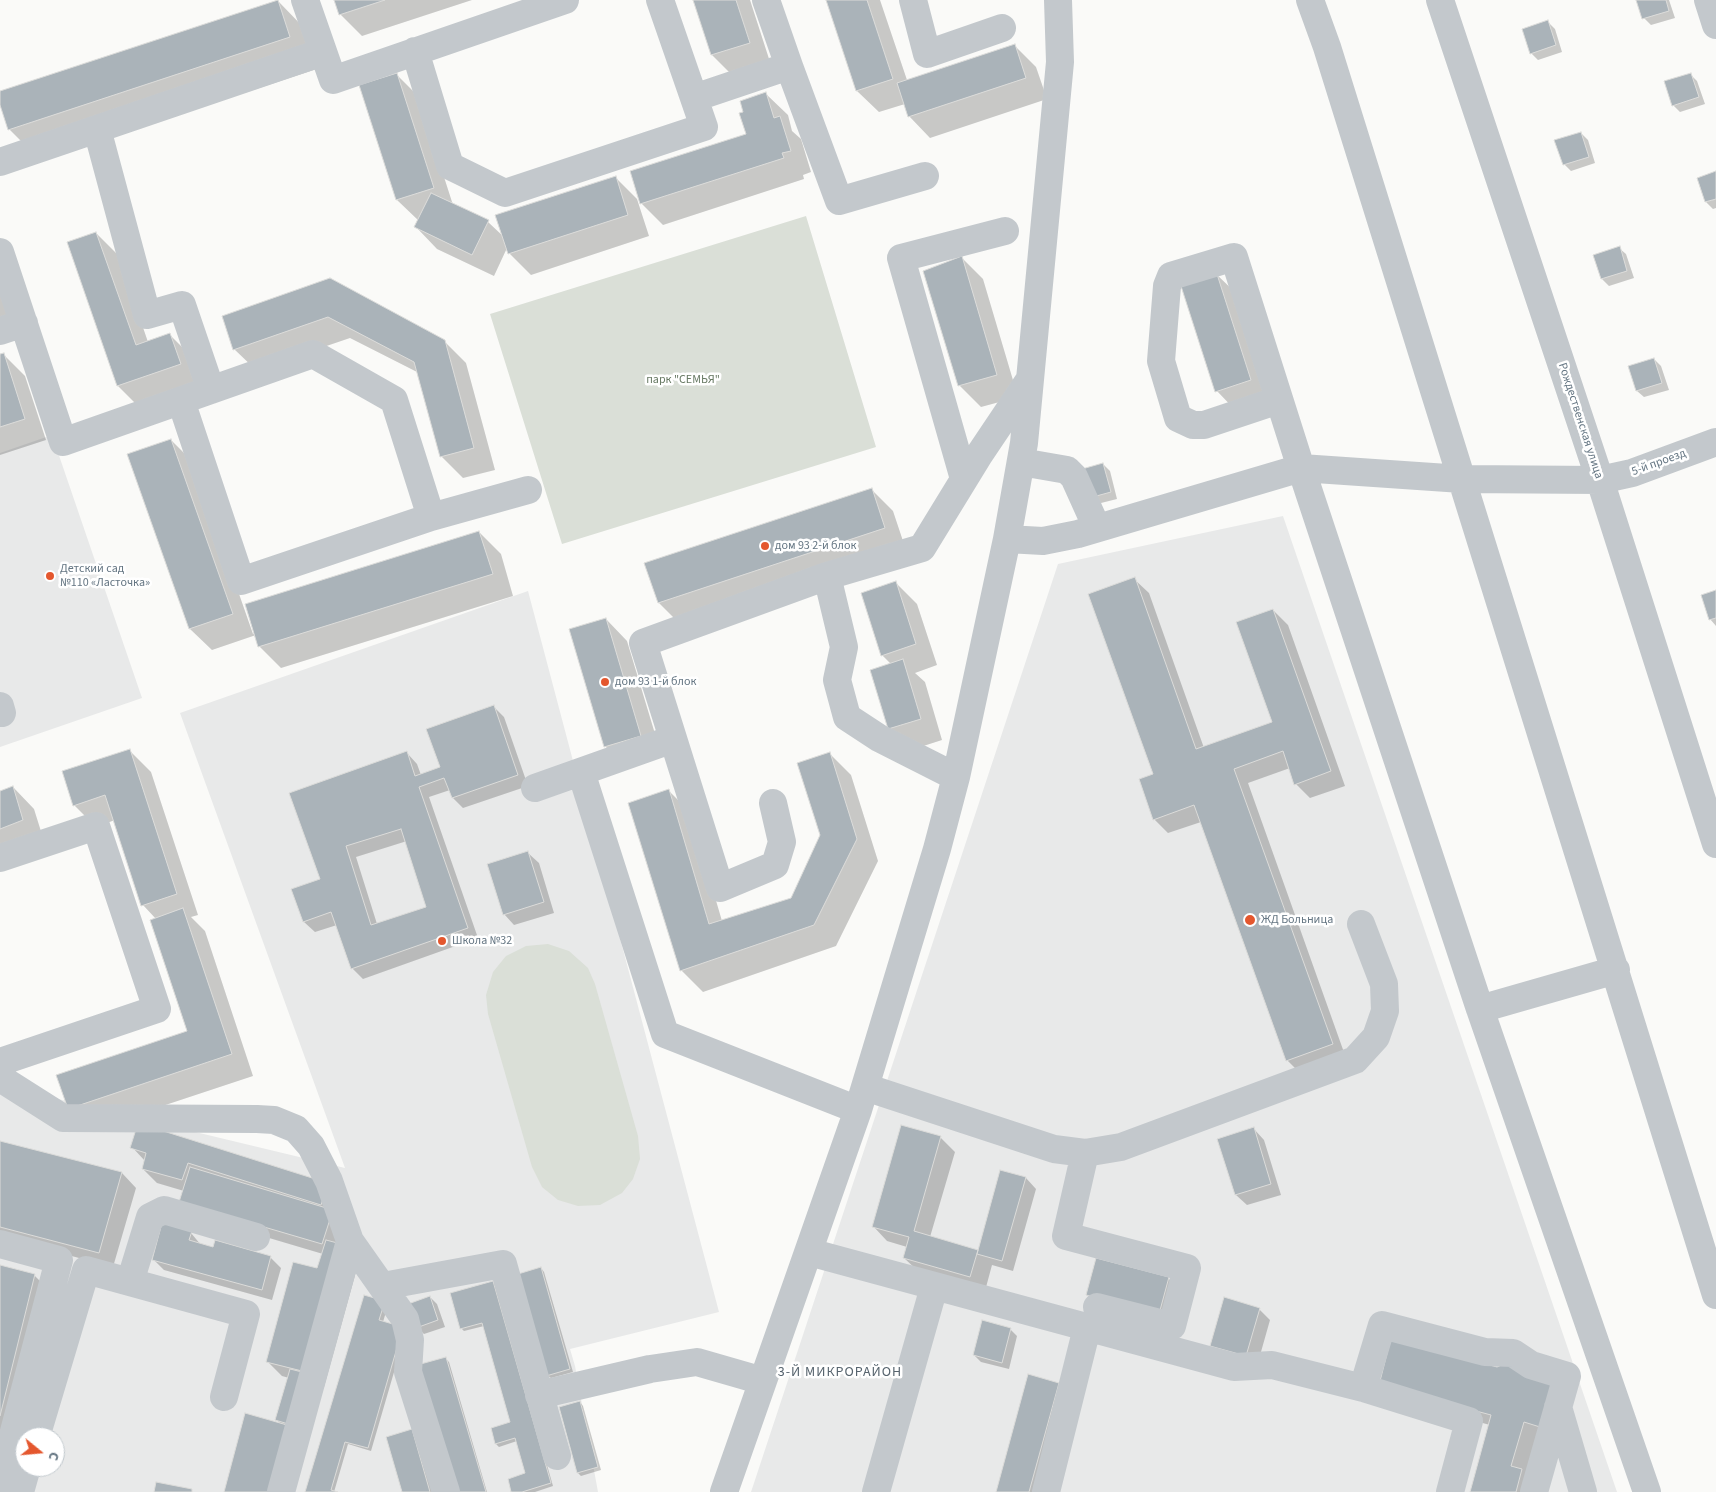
<!DOCTYPE html>
<html>
<head>
<meta charset="utf-8">
<style>
	body { margin:0 }
	#map { position:relative; width:1716px; height:1492px; overflow:hidden; background:#fafaf8; font-family:"Source Sans 3",sans-serif }
	canvas { display:block }
	.north { position:absolute; left:15px; top:1427px; width:50px; height:50px; box-sizing:border-box; background:#fff; border:1px solid #c1c8cd; border-radius:50%; rotate:107deg; font-size:14px; font-weight:700; line-height:20px; text-align:center; color:#657683 }
	.north::after { content:''; display:block; margin:auto; width:18px; height:22px; background:#e4572e; clip-path:polygon(50% 0,100% 100%,50% 72%,0 100%) }
</style>
</head>
<body>
<div id="map">
<canvas width="1716" height="1492"></canvas>
<div class="north">С</div>
</div>
<script>
const context = document.querySelector('canvas').getContext('2d');
context.lineJoin = 'round';
function fill(path, color) { context.fillStyle = color; context.fill(path, 'evenodd'); }
const shape = rows => new Path2D(rows.map(r => 'M' + r).join(''));
function stroke(path, color, width, dash) { context.strokeStyle = color; context.lineWidth = width; context.lineCap = dash ? 'butt' : 'round'; context.setLineDash(dash || []); context.stroke(path); }
function drawText(font, color, halo, rows, align = 'center') {
  context.font = font + ' "Source Sans 3",sans-serif'; context.lineWidth = 5; context.setLineDash([]); context.textBaseline = 'middle'; context.strokeStyle = halo; context.fillStyle = color; for (const [text, x, y, turn = 0] of rows) {
    context.save(); context.translate(x, y); context.rotate((+turn || 0) * Math.PI / 180); context.textAlign = isNaN(turn) ? turn : align; if (halo) context.strokeText(text, 0, 0); context.fillText(text, 0, 0); context.restore();
  }
}
fill(shape([
	[52,435,142,698,0,747,0,453],
	[1283,516,1617,1492,751,1492,1058,564],
	[528,591,719,1312,570,1349,575,1366,598,1492,0,1492,0,1085,345,1168,180,713],
	[25,1437,55,1437,55,1467,25,1467]
]), '#e8e9e9');
fill(shape([
	[806,216,876,447,562,544,490,314],
	[548,944,569,951,588,968,595,984,638,1136,640,1159,633,1179,622,1193,600,1205,578,1206,558,1200,542,1187,532,1167,488,1014,486,995,493,972,506,956,526,946]
]), '#dadfd7');
fill(shape([
	[336,0,472,0,362,36,340,14],
	[695,0,750,0,771,65,733,76,712,55],
	[827,0,880,0,907,80,1014,45,1036,67,1047,99,930,138,909,116,905,104,879,112,857,91],
	[1638,0,1669,0,1675,18,1651,25,1644,18],
	[278,1,309,33,320,68,40,160,9,129,0,101,0,93],
	[1548,22,1555,29,1562,52,1538,60,1531,53],
	[396,74,418,96,453,205,488,222,504,237,615,177,637,199,649,236,531,275,509,253,507,248,494,276,437,249,416,227,419,221,397,200],
	[1690,74,1697,81,1705,104,1680,112,1673,105],
	[766,94,788,115,792,131,801,139,811,172,803,175,804,179,663,225,641,203,748,135,745,113],
	[1581,133,1588,140,1595,163,1571,171,1564,164],
	[1716,173,1716,208,1713,209,1706,202],
	[96,233,118,255,148,342,170,335,191,356,201,386,139,407,118,386],
	[1619,248,1626,254,1634,278,1609,286,1602,279,1595,255],
	[962,258,983,279,1018,397,981,407,959,385],
	[1215,273,1237,294,1272,402,1238,413,1217,391],
	[329,280,444,341,466,363,495,470,463,478,441,456,419,373,350,338,256,370,234,349],
	[0,293,10,322,0,325],
	[4,355,25,376,46,440,0,455,0,356],
	[1654,359,1661,366,1669,390,1644,397,1637,391],
	[171,440,193,462,253,634,479,532,501,554,513,596,281,668,259,646,256,635,212,650,190,629],
	[1103,464,1110,471,1117,499,1097,504,1090,497],
	[872,490,893,511,906,550,680,624,659,603],
	[1134,579,1149,593,1204,748,1274,723,1273,610,1288,625,1345,786,1310,798,1296,784,1290,768,1248,783,1346,1058,1301,1074,1287,1060,1201,822,1168,833,1154,819,1154,775],
	[895,582,917,604,937,665,915,673,925,682,942,740,911,750,889,728,891,664,882,655],
	[1716,592,1716,626,1710,619],
	[606,619,627,641,662,757,626,768,605,746],
	[493,706,504,717,528,786,463,808,453,798,450,790,429,797,478,938,363,979,352,968,337,925,315,932,304,922,293,890,321,880,407,753,417,764,421,775,441,768],
	[407,841,428,908,377,924,356,857],
	[129,750,151,772,198,915,191,917,205,931,253,1076,90,1130,69,1108,188,1032,156,919,143,905,115,820,96,827,74,805],
	[829,753,851,775,878,861,836,946,703,992,681,970,668,790,690,812,722,921,791,899,822,835],
	[13,787,34,809,44,841,0,859,0,792],
	[528,853,539,863,554,913,514,925,504,914],
	[1254,1129,1264,1140,1281,1195,1247,1205,1236,1195],
	[940,1137,955,1152,930,1237,979,1252,1026,1178,1036,1189,1013,1271,992,1265,985,1291,919,1272,904,1258,907,1247,887,1241,873,1226],
	[0,1142,122,1173,136,1188,113,1267,0,1237],
	[132,1147,327,1184,359,1261,324,1387,315,1384,281,1492,225,1492,281,1424,277,1420,289,1378,282,1376,267,1361,318,1269,323,1254,195,1216,184,1191,157,1183,143,1169,145,1161],
	[191,1233,201,1245,270,1257,281,1268,272,1300,164,1270,154,1260],
	[0,1267,34,1275,49,1290,0,1473],
	[541,1268,544,1272,573,1372,551,1378,547,1375],
	[1168,1278,1179,1289,1170,1324,1098,1305,1087,1295],
	[493,1282,496,1285,553,1486,535,1492,513,1492,527,1474,517,1441,499,1447,496,1444,512,1423,484,1326,464,1331,461,1328],
	[364,1296,388,1305,383,1322,406,1331,371,1451,348,1444,334,1492,306,1492],
	[430,1297,437,1304,445,1327,424,1334,417,1327],
	[1259,1309,1270,1320,1257,1366,1222,1356,1211,1345],
	[1010,1329,1017,1336,1009,1369,981,1362,974,1355],
	[446,1359,449,1362,487,1492,457,1492],
	[1551,1383,1534,1492,1472,1492,1490,1425,1394,1399],
	[1058,1384,1072,1398,1047,1492,997,1492],
	[580,1402,583,1406,601,1470,581,1476,578,1473,560,1408],
	[415,1434,432,1492,403,1492]
]), '#0003');
const building = shape([
	[278,0,290,37,8,130,0,105,0,91,278,0],
	[334,0,385,0,339,15,334,0],
	[693,0,736,0,750,43,711,55,693,0],
	[826,0,867,0,893,79,856,91,826,0],
	[1636,0,1666,0,1669,11,1642,19,1636,0],
	[1548,20,1556,45,1530,54,1522,29,1548,20],
	[1015,44,1026,78,908,117,897,83,1015,44],
	[397,73,434,188,396,200,359,85,397,73],
	[1691,73,1699,97,1672,106,1664,81,1691,73],
	[766,92,774,118,780,116,791,151,782,153,784,158,640,204,630,171,746,134,739,113,743,112,740,101,766,92],
	[1581,132,1589,157,1563,165,1554,140,1581,132],
	[1716,171,1716,199,1705,202,1697,178,1716,171],
	[616,176,628,215,508,254,495,215,616,176],
	[431,193,489,220,472,255,414,227,431,193],
	[96,232,136,345,170,333,181,364,117,386,67,242,96,232],
	[1620,246,1627,271,1601,279,1593,255,1620,246],
	[962,256,997,375,958,386,923,271,962,256],
	[1216,271,1251,380,1215,392,1180,283,1216,271],
	[330,278,445,340,474,448,440,457,414,362,328,317,233,350,222,316,330,278],
	[4,353,25,419,0,427,0,354,4,353],
	[1654,358,1662,383,1636,391,1628,366,1654,358],
	[171,439,233,614,189,629,127,454,171,439],
	[1103,463,1111,492,1089,498,1082,469,1103,463],
	[872,488,885,528,658,603,644,563,872,488],
	[479,531,493,574,258,647,245,604,479,531],
	[1135,577,1196,749,1272,722,1236,622,1273,609,1331,771,1294,785,1283,751,1234,769,1333,1044,1286,1061,1194,805,1153,820,1139,779,1153,774,1088,594,1135,577],
	[896,581,916,644,881,656,861,593,896,581],
	[1716,590,1716,618,1709,620,1701,595,1716,590],
	[606,618,641,736,604,747,569,629,606,618],
	[903,659,921,719,888,729,870,670,903,659],
	[494,705,518,775,452,798,444,778,419,787,468,928,351,969,331,912,303,922,291,889,320,879,289,793,407,751,415,776,440,767,426,729,494,705],
	[401,829,426,907,371,925,346,846,401,829],
	[130,749,177,894,141,906,105,795,73,806,62,771,130,749],
	[830,752,857,839,814,925,680,971,628,803,669,789,709,924,791,898,820,835,797,763,830,752],
	[13,786,23,820,0,829,0,791,13,786],
	[528,851,544,902,503,915,487,864,528,851],
	[183,908,232,1054,68,1109,56,1075,187,1031,150,920,183,908],
	[138,1123,328,1183,321,1205,188,1163,182,1180,142,1169,146,1153,130,1148,138,1123],
	[901,1125,941,1136,914,1231,978,1250,970,1277,903,1258,909,1237,872,1227,901,1125],
	[1254,1127,1271,1184,1235,1195,1217,1139,1254,1127],
	[0,1141,122,1172,99,1253,0,1227,0,1141],
	[190,1167,333,1210,322,1244,179,1202,190,1167],
	[1000,1170,1026,1177,1002,1261,977,1254,1000,1170],
	[162,1223,192,1231,189,1240,213,1247,215,1240,271,1256,262,1290,152,1260,162,1223],
	[326,1240,345,1245,310,1373,266,1362,293,1262,317,1268,326,1240],
	[1096,1258,1169,1277,1159,1314,1086,1295,1096,1258],
	[0,1265,35,1274,0,1416,0,1265],
	[541,1267,570,1369,546,1376,518,1274,541,1267],
	[493,1281,551,1483,522,1492,511,1492,508,1479,525,1473,515,1438,495,1444,491,1428,510,1422,482,1323,460,1329,450,1293,493,1281],
	[364,1295,385,1301,379,1320,403,1327,368,1448,345,1442,331,1490,338,1492,305,1492,364,1295],
	[430,1296,438,1320,416,1328,408,1304,430,1296],
	[1224,1297,1260,1308,1246,1356,1210,1346,1224,1297],
	[982,1320,1011,1328,1002,1363,973,1355,982,1320],
	[1391,1338,1497,1367,1511,1361,1552,1382,1540,1427,1524,1422,1511,1466,1522,1469,1516,1492,1470,1492,1491,1415,1379,1385,1391,1338],
	[446,1357,486,1492,456,1492,417,1365,446,1357],
	[290,1369,310,1374,295,1426,275,1420,290,1369],
	[1028,1374,1059,1383,1029,1492,996,1492,1028,1374],
	[580,1401,598,1467,577,1473,559,1407,580,1401],
	[245,1413,294,1427,277,1492,224,1492,245,1413],
	[412,1429,430,1492,402,1492,386,1437,412,1429],
	[156,1482,192,1489,192,1492,154,1492,156,1482]
]);
fill(building, '#aab3b9');
stroke(building, '#dcdcda', 1);
stroke(shape([
	[305,0,333,80,565,0],
	[660,0,694,98,789,66,766,0],
	[913,0,927,54,1002,28],
	[1310,0,1327,47,1716,1295],
	[1440,0,1600,480,1716,844],
	[1708,0,1716,25],
	[415,51,450,166,505,193,704,127,694,98],
	[789,66,839,201,925,176],
	[97,129,147,315,182,305,211,390],
	[0,162,323,52],
	[0,252,63,442,313,354,394,400,431,517,241,581,181,401],
	[0,331,24,323],
	[1279,400,1204,425,1193,425,1178,418,1161,361,1167,286,1171,276,1234,257,1301,468,1480,1009,1616,970],
	[1021,462,1067,470,1074,477,1097,528],
	[964,479,901,258,1005,231],
	[431,517,528,490],
	[1007,539,1043,541,1078,534,1301,468,1462,479,1600,480,1632,473,1716,442],
	[827,576,844,647,837,680,847,717,879,738,956,777],
	[0,706,2,713,0,713],
	[581,772,665,1034,858,1110],
	[535,788,673,739],
	[773,803,782,842,775,865,720,888,643,643,827,576,922,548,979,455,1028,382],
	[0,858,96,826,157,1009,0,1062],
	[1480,1009,1647,1492],
	[0,1078,63,1118,257,1119,274,1120,296,1129,311,1146,329,1181,350,1241,405,1319,410,1340,408,1372,446,1492],
	[865,1087,1054,1149,1085,1153,1121,1147,1355,1060,1376,1037,1385,1011,1384,984,1361,924],
	[1085,1153,1066,1236,1187,1268,1172,1326,1097,1307],
	[0,1244,59,1260,5,1466,5,1492],
	[809,1252,1234,1367,1272,1365,1363,1388,1382,1325,1485,1352,1513,1353,1531,1365,1567,1376,1534,1492],
	[130,1282,150,1217,164,1210,256,1237],
	[383,1286,503,1264,557,1456],
	[1363,1388,1469,1421,1450,1492],
	[539,1395,650,1369,697,1362,763,1381],
	[1558,1407,1583,1492],
	[36,1437,86,1270,246,1314,224,1397],
	[20,1492,27,1467],
	[281,1492,350,1241],
	[724,1492,858,1110,937,849,956,777,1007,539,1024,443,1060,62,1058,0],
	[876,1492,934,1287],
	[1046,1492,1087,1328]
]), '#c3c8cc', 28);
for (const [x, y, r, color] of [
	[765,546,5,"#e4572e"],
	[50,576,5,"#e4572e"],
	[605,682,5,"#e4572e"],
	[1250,920,6,"#e4572e"],
	[442,941,5,"#e4572e"]
]) { const dot = new Path2D(); dot.arc(x, y, r, 0, 2 * Math.PI); context.fillStyle = color; context.fill(dot); stroke(dot, '#fff', 2); }
drawText('12px', '#687a64', '#fff', [
	["парк \"СЕМЬЯ\"",683,380]
]);
drawText('12px', '#657683', '#fff', [
	["Рождественская улица",1580,421,72],
	["5-й проезд",1659,463,-20]
]);
drawText('12px', '#657683', '#fff', [
	["дом 93 2-й блок",775,546],
	["Детский сад",60,569],
	["№110 «Ласточка»",60,583],
	["дом 93 1-й блок",615,682],
	["ЖД Больница",1261,920],
	["Школа №32",452,941]
], 'left');
context.letterSpacing = '1px';
drawText('14px', '#57646e', '#fff', [
	["3-Й МИКРОРАЙОН",840,1373]
]);
context.letterSpacing = '0px';
</script>
</body>
</html>
